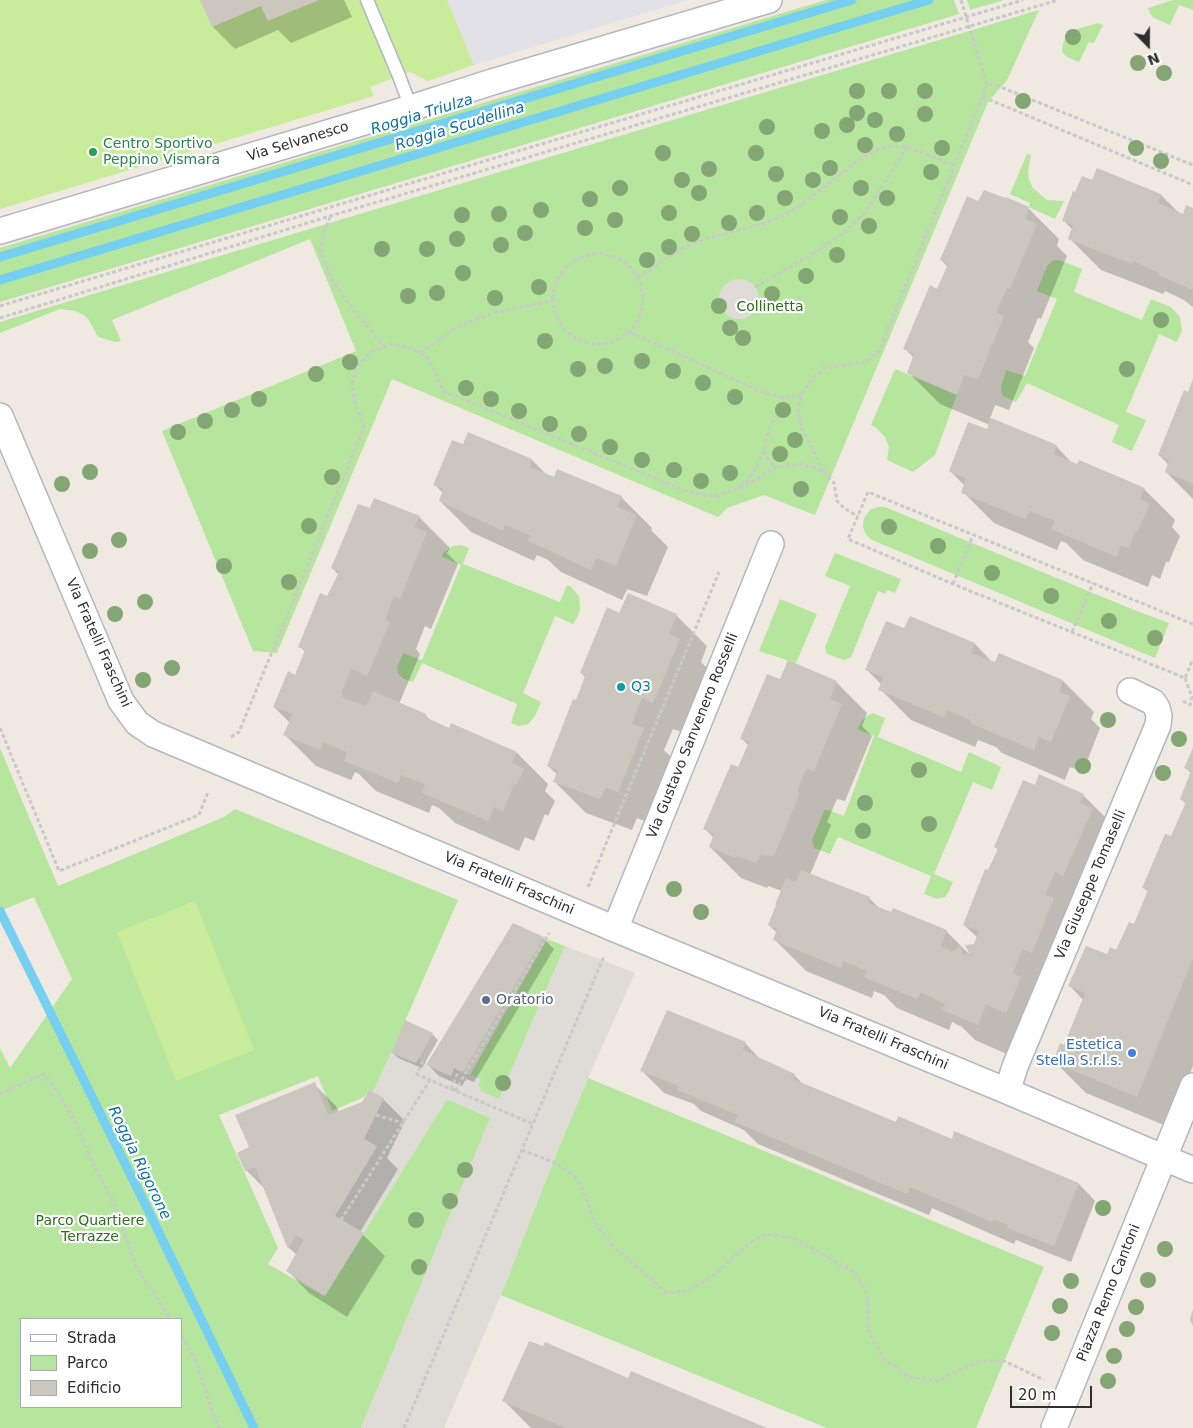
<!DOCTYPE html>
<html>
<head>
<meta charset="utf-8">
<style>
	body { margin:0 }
	#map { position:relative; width:1193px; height:1428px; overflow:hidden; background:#efe9e1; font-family:"DejaVu Sans",sans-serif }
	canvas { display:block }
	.legend { position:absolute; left:20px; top:1318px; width:162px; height:90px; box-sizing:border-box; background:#fff; border:1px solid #ababab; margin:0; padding:6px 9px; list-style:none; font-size:15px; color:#2e2e2e }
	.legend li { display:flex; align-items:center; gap:10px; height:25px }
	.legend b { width:25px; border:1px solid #ababab }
	.north { position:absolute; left:1123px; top:20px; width:50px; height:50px; -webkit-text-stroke:4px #fff; paint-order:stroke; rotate:158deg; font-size:14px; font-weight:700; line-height:20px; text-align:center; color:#2e2e2e }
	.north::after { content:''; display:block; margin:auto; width:18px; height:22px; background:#2e2e2e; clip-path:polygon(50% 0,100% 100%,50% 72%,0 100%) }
	.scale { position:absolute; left:1010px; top:1386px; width:82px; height:22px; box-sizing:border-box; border:2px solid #2e2e2e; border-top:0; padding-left:6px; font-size:15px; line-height:18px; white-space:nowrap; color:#2e2e2e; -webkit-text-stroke:4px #fff; paint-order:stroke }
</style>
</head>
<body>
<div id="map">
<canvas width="1193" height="1428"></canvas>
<ul class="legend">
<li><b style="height:6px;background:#fff"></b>Strada</li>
<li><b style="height:14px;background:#b6e59e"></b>Parco</li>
<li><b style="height:14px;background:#cbc7bf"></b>Edificio</li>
</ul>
<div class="north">N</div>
<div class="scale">20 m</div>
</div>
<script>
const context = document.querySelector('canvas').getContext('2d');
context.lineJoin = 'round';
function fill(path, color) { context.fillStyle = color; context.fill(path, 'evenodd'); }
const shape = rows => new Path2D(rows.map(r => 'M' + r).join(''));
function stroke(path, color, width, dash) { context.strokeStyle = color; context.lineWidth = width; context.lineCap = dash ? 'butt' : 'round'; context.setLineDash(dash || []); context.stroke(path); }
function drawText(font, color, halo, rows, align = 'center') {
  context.font = font + ' "DejaVu Sans",sans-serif'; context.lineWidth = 4.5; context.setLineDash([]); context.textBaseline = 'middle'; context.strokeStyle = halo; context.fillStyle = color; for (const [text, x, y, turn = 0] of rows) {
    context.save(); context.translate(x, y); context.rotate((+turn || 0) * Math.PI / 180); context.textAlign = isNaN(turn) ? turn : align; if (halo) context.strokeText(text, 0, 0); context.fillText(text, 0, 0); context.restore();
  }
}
fill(shape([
	[447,0,688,0,474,65]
]), '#e3e1e8');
fill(shape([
	[826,0,954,0,959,14,0,302,0,248],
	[967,0,1004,0,970,10],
	[1173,0,1193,0,1193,10,1179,5,1170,25,1154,18,1151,15,1148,8],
	[1039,10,1007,80,988,102,815,515,764,495,727,508,718,517,392,379,277,653,253,651,162,431,356,351,310,239,112,320,121,341,116,342,98,337,89,320,84,315,75,311,60,309,0,333,0,322],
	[1098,23,1103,25,1094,43,1089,42,1079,62,1067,57,1062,52,1063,43,1067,35,1074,30],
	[1027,154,1031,155,1028,173,1029,180,1033,188,1047,200,1064,201,1055,219,1029,207,1030,203,1010,194],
	[1059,260,1082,269,1074,292,1142,320,1151,299,1171,307,1180,317,1182,330,1177,342,1159,334,1126,412,1146,420,1132,451,1112,442,1119,425,1027,383,1016,402,1003,396,1001,392,1001,387,1006,370,1025,376,1057,299,1037,291,1047,266,1052,261],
	[895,369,957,395,935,455,913,472,887,460,889,447,885,437,875,427,871,425],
	[878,507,885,507,1139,612,1169,623,1155,658,872,540,866,535,863,527,864,518,870,510],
	[461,545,469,548,463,564,560,602,567,585,571,587,579,596,580,609,578,616,573,624,555,616,523,693,541,702,535,716,528,724,519,726,511,723,517,704,422,663,413,682,403,679,398,673,397,667,403,653,422,660,461,565,442,557,443,553,453,546],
	[835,553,901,579,895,593,887,590,885,594,878,591,851,657,844,660,827,654,825,647,850,586,825,576],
	[780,599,817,614,796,663,759,651],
	[872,713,885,718,878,737,961,772,969,752,1001,767,992,790,973,782,934,874,953,882,949,891,945,897,937,899,924,894,931,876,838,837,830,854,814,848,812,840,825,809,844,816,874,736,857,729,863,719],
	[0,748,58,886,224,817,235,809,458,900,391,1053,373,1092,369,1090,364,1097,332,1111,318,1076,219,1115,278,1248,268,1264,324,1296,447,1099,491,1118,361,1428,0,1428,0,1048,10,1068,72,979,34,897,0,911],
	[21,1319,181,1319,181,1407,21,1407],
	[547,939,565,946,499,1099,479,1091,478,1086,470,1075],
	[588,1078,1044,1267,976,1428,827,1428,501,1295,553,1162]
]), '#b6e59e');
fill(shape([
	[0,0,447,0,474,65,428,81,410,72,370,87,374,96,0,209],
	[195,901,254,1050,176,1081,117,932]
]), '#c9ec9a');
fill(shape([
	'719 299a20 20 0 1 1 40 0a20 20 0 1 1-40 0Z',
	[565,946,635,973,588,1078,553,1162,501,1295,444,1428,361,1428,490,1118,447,1099,364,1233,335,1216,377,1147,364,1139,384,1098,373,1092,391,1053,416,1063,419,1058,427,1063,426,1066,451,1076,454,1068,481,1079,478,1086,481,1087,480,1091,499,1099]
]), '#dfdcd8');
fill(shape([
	[202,0,344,0,352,17,291,43,278,30,235,49,213,27],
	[1097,169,1161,195,1179,213,1183,216,1193,209,1193,307,1184,300,1165,291,1163,294,1101,270,1070,239,1073,230,1063,220,1076,193,1092,181],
	[979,202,1028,208,1059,239,1057,246,1067,256,1041,319,1038,318,1028,342,1034,348,1009,410,995,405,990,419,1056,446,1073,464,1144,489,1175,520,1172,527,1180,536,1169,562,1166,562,1160,579,1152,575,1148,587,1083,560,1066,543,1061,541,1057,550,994,523,963,492,965,486,950,471,988,431,990,425,940,404,909,373,914,358,905,349,938,290,948,267,941,260],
	[1193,382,1193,499,1166,472,1168,464,1159,455],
	[463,445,532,460,547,475,621,497,652,528,651,530,668,547,647,596,627,589,622,600,561,572,548,560,537,555,534,561,471,532,440,501,443,493,435,485],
	[371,509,419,517,450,548,447,553,458,564,431,629,425,626,416,649,420,654,399,704,425,715,433,722,450,729,517,753,548,784,545,791,555,801,548,816,545,814,534,841,525,837,519,851,455,823,439,808,432,805,429,813,376,791,359,774,355,772,351,780,316,766,285,735,290,723,274,707,296,676,305,652,300,646,328,598,339,575,332,568],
	[620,614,676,615,707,646,701,662,710,671,685,733,673,729,664,750,674,760,649,823,637,818,632,830,586,813,555,782,558,775,548,766,577,702,586,678,581,673],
	[910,617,975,644,993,663,996,664,1000,655,1063,681,1094,712,1091,719,1100,728,1083,772,1070,767,1065,780,1002,753,996,747,978,740,975,747,911,720,880,689,882,685,866,669,904,630],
	[781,681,836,682,867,713,862,726,872,736,845,801,837,799,827,822,831,825,810,875,869,898,879,908,946,931,973,958,978,938,964,925,999,850,995,847,1036,786,1083,795,1114,826,1009,1055,975,1040,962,1027,952,1022,949,1030,897,1008,884,995,874,991,872,998,806,971,775,940,777,933,769,925,782,891,768,886,767,888,741,878,710,847,714,838,705,829,738,769,749,746,742,739],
	[1193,751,1193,1066,1169,1127,1086,1093,1055,1062,1064,1047,1083,1000,1070,986,1107,955,1117,951,1134,926,1148,892,1144,888,1171,837,1186,804,1181,799,1191,773,1186,768],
	[543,938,554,949,474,1082,466,1079,462,1086,439,1076,428,1065],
	[406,1022,433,1035,438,1040,422,1068,398,1058,393,1053],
	[745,1043,762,1061,794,1075,803,1084,896,1123,1034,1165,1079,1184,1095,1201,1071,1262,1016,1240,1014,1244,932,1208,929,1215,758,1144,744,1130,701,1111,694,1104,664,1093,642,1071],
	[314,1084,336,1106,339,1112,383,1099,405,1121,387,1158,398,1169,360,1232,385,1256,347,1317,309,1293,288,1271,297,1255,289,1248,266,1190,246,1170,251,1148],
	[629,1380,764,1428,531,1428,504,1401]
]), '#0003');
stroke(shape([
	[0,257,852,0],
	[0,280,929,0],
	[0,911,149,1212,254,1428]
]), '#75cff0', 9);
fill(shape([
	[200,0,319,0,268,21,261,6,212,27],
	[1097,168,1161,194,1158,203,1183,214,1186,205,1193,208,1193,290,1158,275,1159,273,1133,261,1132,264,1068,239,1073,225,1062,221,1073,191,1075,192,1082,176,1092,180],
	[984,190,1005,198,1006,197,1029,207,1025,219,1037,224,1010,289,1007,288,996,313,1004,316,978,379,964,375,957,395,907,373,914,354,903,349,930,285,937,289,948,264,940,260,967,196,978,201],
	[1193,379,1193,484,1165,472,1169,460,1158,455,1184,390,1188,392],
	[991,418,1057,445,1054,454,1077,464,1079,460,1145,488,1140,499,1150,504,1137,532,1135,532,1129,548,1121,545,1117,557,1051,529,1055,521,1030,511,1025,519,961,493,966,479,949,471,968,422,987,429],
	[468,432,532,459,530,467,554,477,557,469,622,496,617,507,637,515,616,566,596,558,591,570,528,541,530,535,505,525,503,531,439,501,443,489,433,485,452,440,463,444],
	[374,498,420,516,414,527,427,532,400,599,394,596,385,620,390,622,367,676,351,669,342,692,343,698,366,706,373,691,426,714,425,717,449,728,451,723,517,752,512,763,524,769,517,785,514,784,503,811,494,807,488,821,422,793,425,784,401,775,398,783,344,761,347,752,323,742,320,750,283,735,293,714,273,707,288,671,295,675,305,650,298,647,320,593,327,596,339,572,331,568,358,504,370,508],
	[628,593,677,614,669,634,680,639,653,703,642,698,632,724,644,728,618,792,606,788,600,799,553,782,558,770,547,766,573,699,576,700,585,676,580,673,607,607,619,613],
	[910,616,975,643,971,653,995,662,999,653,1063,680,1059,692,1070,696,1051,742,1039,737,1034,750,970,723,971,720,947,710,944,717,878,690,883,677,865,670,886,621,904,628],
	[788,660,837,681,830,699,842,704,814,771,806,769,797,791,800,793,774,856,760,855,756,863,737,856,736,858,709,847,714,834,703,829,731,764,738,767,749,742,740,739,767,674,780,679],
	[1193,748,1193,958,1137,1097,1053,1062,1060,1043,1064,1045,1085,993,1068,986,1086,946,1107,954,1110,947,1116,950,1129,922,1134,924,1148,890,1142,888,1165,834,1171,836,1186,802,1180,799,1191,771,1184,768],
	[1039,774,1084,794,1080,803,1093,808,1063,876,1055,872,1045,895,1054,898,1032,953,1022,949,1013,973,1021,977,1006,1013,986,1005,978,1025,942,1010,945,1004,921,992,917,999,864,977,867,971,843,961,841,968,773,940,777,929,768,925,776,905,775,905,786,878,796,882,801,870,870,897,868,903,891,912,893,908,947,930,941,946,952,952,960,946,963,955,969,953,965,945,974,944,979,931,963,925,985,869,988,870,998,849,994,847,1023,780,1035,785],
	[513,923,544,937,463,1072,454,1068,451,1076,426,1065],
	[667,1010,746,1042,743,1050,795,1074,793,1079,829,1094,896,1122,898,1116,952,1139,954,1131,1079,1183,1054,1246,1007,1228,1008,1225,994,1219,992,1222,910,1187,907,1194,735,1122,738,1115,677,1090,679,1086,640,1071],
	[405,1020,433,1033,416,1063,391,1053],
	[315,1082,328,1115,362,1102,369,1090,384,1098,364,1139,377,1146,335,1216,364,1233,325,1296,286,1271,304,1240,296,1235,288,1249,255,1167,245,1171,237,1153,249,1147,235,1115],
	[1192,1311,1193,1311,1193,1326,1190,1320],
	[529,1341,543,1346,545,1342,628,1378,631,1371,767,1428,566,1428,502,1401]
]), '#cbc7bf');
const lane = shape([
	[367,0,399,76,411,108]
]);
const street = shape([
	[0,231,411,108,492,82,769,0],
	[0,416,121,701,137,723,153,734,615,929,1007,1091,1193,1170],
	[615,929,771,544],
	[1007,1091,1016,1064,1158,725,1159,716,1157,708,1153,702,1130,691],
	[1054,1428,1193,1086]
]);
stroke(lane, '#b4b7c1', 15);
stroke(street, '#b4b7c1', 28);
stroke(shape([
	[961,0,987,85],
	[983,97,1193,185],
	[330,217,324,232,320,249,332,279,344,298,384,347],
	'553 299a45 45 0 1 1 90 0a45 45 0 1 1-90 0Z',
	[638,278,664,260,685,247,705,239,762,224,782,216,801,205,861,158,879,149,894,146,907,147,955,166],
	[755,287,821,249,846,231,865,213,907,147],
	[0,306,1023,0],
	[0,318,330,216,1058,0],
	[630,332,762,392,783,398,801,395],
	[420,353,452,330,473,320,497,312,552,301],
	[764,451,769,462,776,467],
	[824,472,802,429,798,413,801,395,812,379,824,368,866,362,879,351,987,85,993,84,1193,165],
	[740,486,747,481,756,468,764,451,767,436,783,398],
	[953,584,973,535],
	[1193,624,868,492,848,539,953,584,1185,678,1193,659],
	[1072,632,1093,583],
	[1183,701,1190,705,1192,697,1185,678],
	[0,728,59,871,199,815,208,792],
	[231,737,239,732,364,428,355,403,352,384,356,367,373,351,384,347,392,344,411,348,426,357,436,373,443,391,686,491,703,495,718,496,751,483,777,467,804,464,824,472,834,483,837,501,845,509,858,516],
	[588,887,719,572],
	[423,1061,417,1074,430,1080],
	[451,1089,459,1070],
	[455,1091,549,933],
	[0,1094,43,1074,58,1092,75,1122,93,1164,115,1206,136,1267,171,1319],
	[376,1115,403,1123],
	[522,1150,553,1162,574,1175,585,1194,594,1222,614,1247,667,1293,687,1291,712,1277,749,1243,767,1234,796,1239,854,1272,867,1293,869,1333,885,1360,909,1377,938,1381,959,1370,982,1361,1004,1361,1044,1380],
	[341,1220,430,1080,533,1124],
	[181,1336,195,1358,214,1417,220,1428],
	[404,1428,604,956]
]), '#c9c9c9', 3, [4, 2.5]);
stroke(lane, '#fff', 12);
stroke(street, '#fff', 25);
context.fillStyle = '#84a574';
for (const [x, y] of [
	[1073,37],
	[1138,63],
	[1164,73],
	[857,91],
	[889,91],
	[925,91],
	[1023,101],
	[857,113],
	[925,114],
	[875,120],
	[847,125],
	[767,127],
	[822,131],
	[897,134],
	[865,145],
	[942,148],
	[1136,148],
	[663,153],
	[756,153],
	[1161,161],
	[830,168],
	[709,169],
	[931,172],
	[776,174],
	[682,180],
	[813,180],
	[620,188],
	[861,188],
	[699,193],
	[785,198],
	[887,198],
	[590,199],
	[541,210],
	[669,213],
	[757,213],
	[499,214],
	[462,215],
	[840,217],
	[615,220],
	[729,223],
	[869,226],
	[585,228],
	[525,233],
	[692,234],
	[457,239],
	[501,245],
	[669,247],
	[382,249],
	[427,249],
	[837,255],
	[647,260],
	[463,273],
	[806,276],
	[539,287],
	[437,293],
	[772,294],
	[408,296],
	[495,298],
	[719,306],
	[1161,320],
	[730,328],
	[743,338],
	[545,341],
	[642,361],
	[350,362],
	[605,366],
	[578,369],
	[1127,369],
	[673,371],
	[316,374],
	[703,383],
	[466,388],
	[735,397],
	[259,399],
	[491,399],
	[232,410],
	[783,410],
	[519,411],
	[205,421],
	[550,424],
	[178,432],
	[579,434],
	[795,440],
	[610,447],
	[780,454],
	[642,460],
	[674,470],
	[90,472],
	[730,473],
	[332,477],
	[701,481],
	[62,484],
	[801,489],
	[309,526],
	[889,527],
	[119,540],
	[938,546],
	[90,551],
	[224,566],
	[992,573],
	[289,582],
	[1051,596],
	[145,602],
	[115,614],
	[1109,621],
	[1155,638],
	[172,668],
	[143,680],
	[1108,720],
	[1179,739],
	[1083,766],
	[919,770],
	[1163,773],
	[865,803],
	[929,824],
	[863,831],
	[674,889],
	[701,912],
	[503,1083],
	[465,1170],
	[450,1201],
	[1103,1208],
	[416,1220],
	[1165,1249],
	[419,1267],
	[1148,1280],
	[1071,1281],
	[1060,1306],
	[1136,1307],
	[1127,1329],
	[1052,1333],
	[1114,1356],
	[1108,1381]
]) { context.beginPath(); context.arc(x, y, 8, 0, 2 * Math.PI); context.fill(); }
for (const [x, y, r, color] of [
	[93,152,5,"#2e9e5b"],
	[621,687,5,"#0f9aa8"],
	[486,1000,5,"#5c6f8a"],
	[1132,1053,5,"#3f7fe0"]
]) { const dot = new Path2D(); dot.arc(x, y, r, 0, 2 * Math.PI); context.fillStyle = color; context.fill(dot); stroke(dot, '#fff', 2); }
drawText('14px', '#2e2e2e', '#fff', [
	["Via Selvanesco",298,142,-17],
	["Via Fratelli Fraschini",98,643,66],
	["Via Gustavo Sanvenero Rosselli",693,736,-68],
	["Via Fratelli Fraschini",509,884,23],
	["Via Giuseppe Tomaselli",1091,885,-67],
	["Via Fratelli Fraschini",883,1039,23],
	["Piazza Remo Cantoni",1109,1293,-68]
]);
drawText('14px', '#27864d', '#fff', [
	["Centro Sportivo",103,144],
	["Peppino Vismara",103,160]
], 'left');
drawText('14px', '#2c6e1b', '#fff', [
	["Collinetta",770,307],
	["Parco Quartiere",90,1221],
	["Terrazze",90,1237]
]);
drawText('14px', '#0d838f', '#fff', [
	["Q3",631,687]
], 'left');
drawText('14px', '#4e5e75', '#fff', [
	["Oratorio",496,1000]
], 'left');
drawText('14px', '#366cbe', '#fff', [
	["Estetica",1122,1045],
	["Stella S.r.l.s.",1122,1061]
], 'right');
drawText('italic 15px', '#0d6fa3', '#fff', [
	["Roggia Triulza",422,115,-17],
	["Roggia Scudellina",460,127,-17],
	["Roggia Rigorone",139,1163,64]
]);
</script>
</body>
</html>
